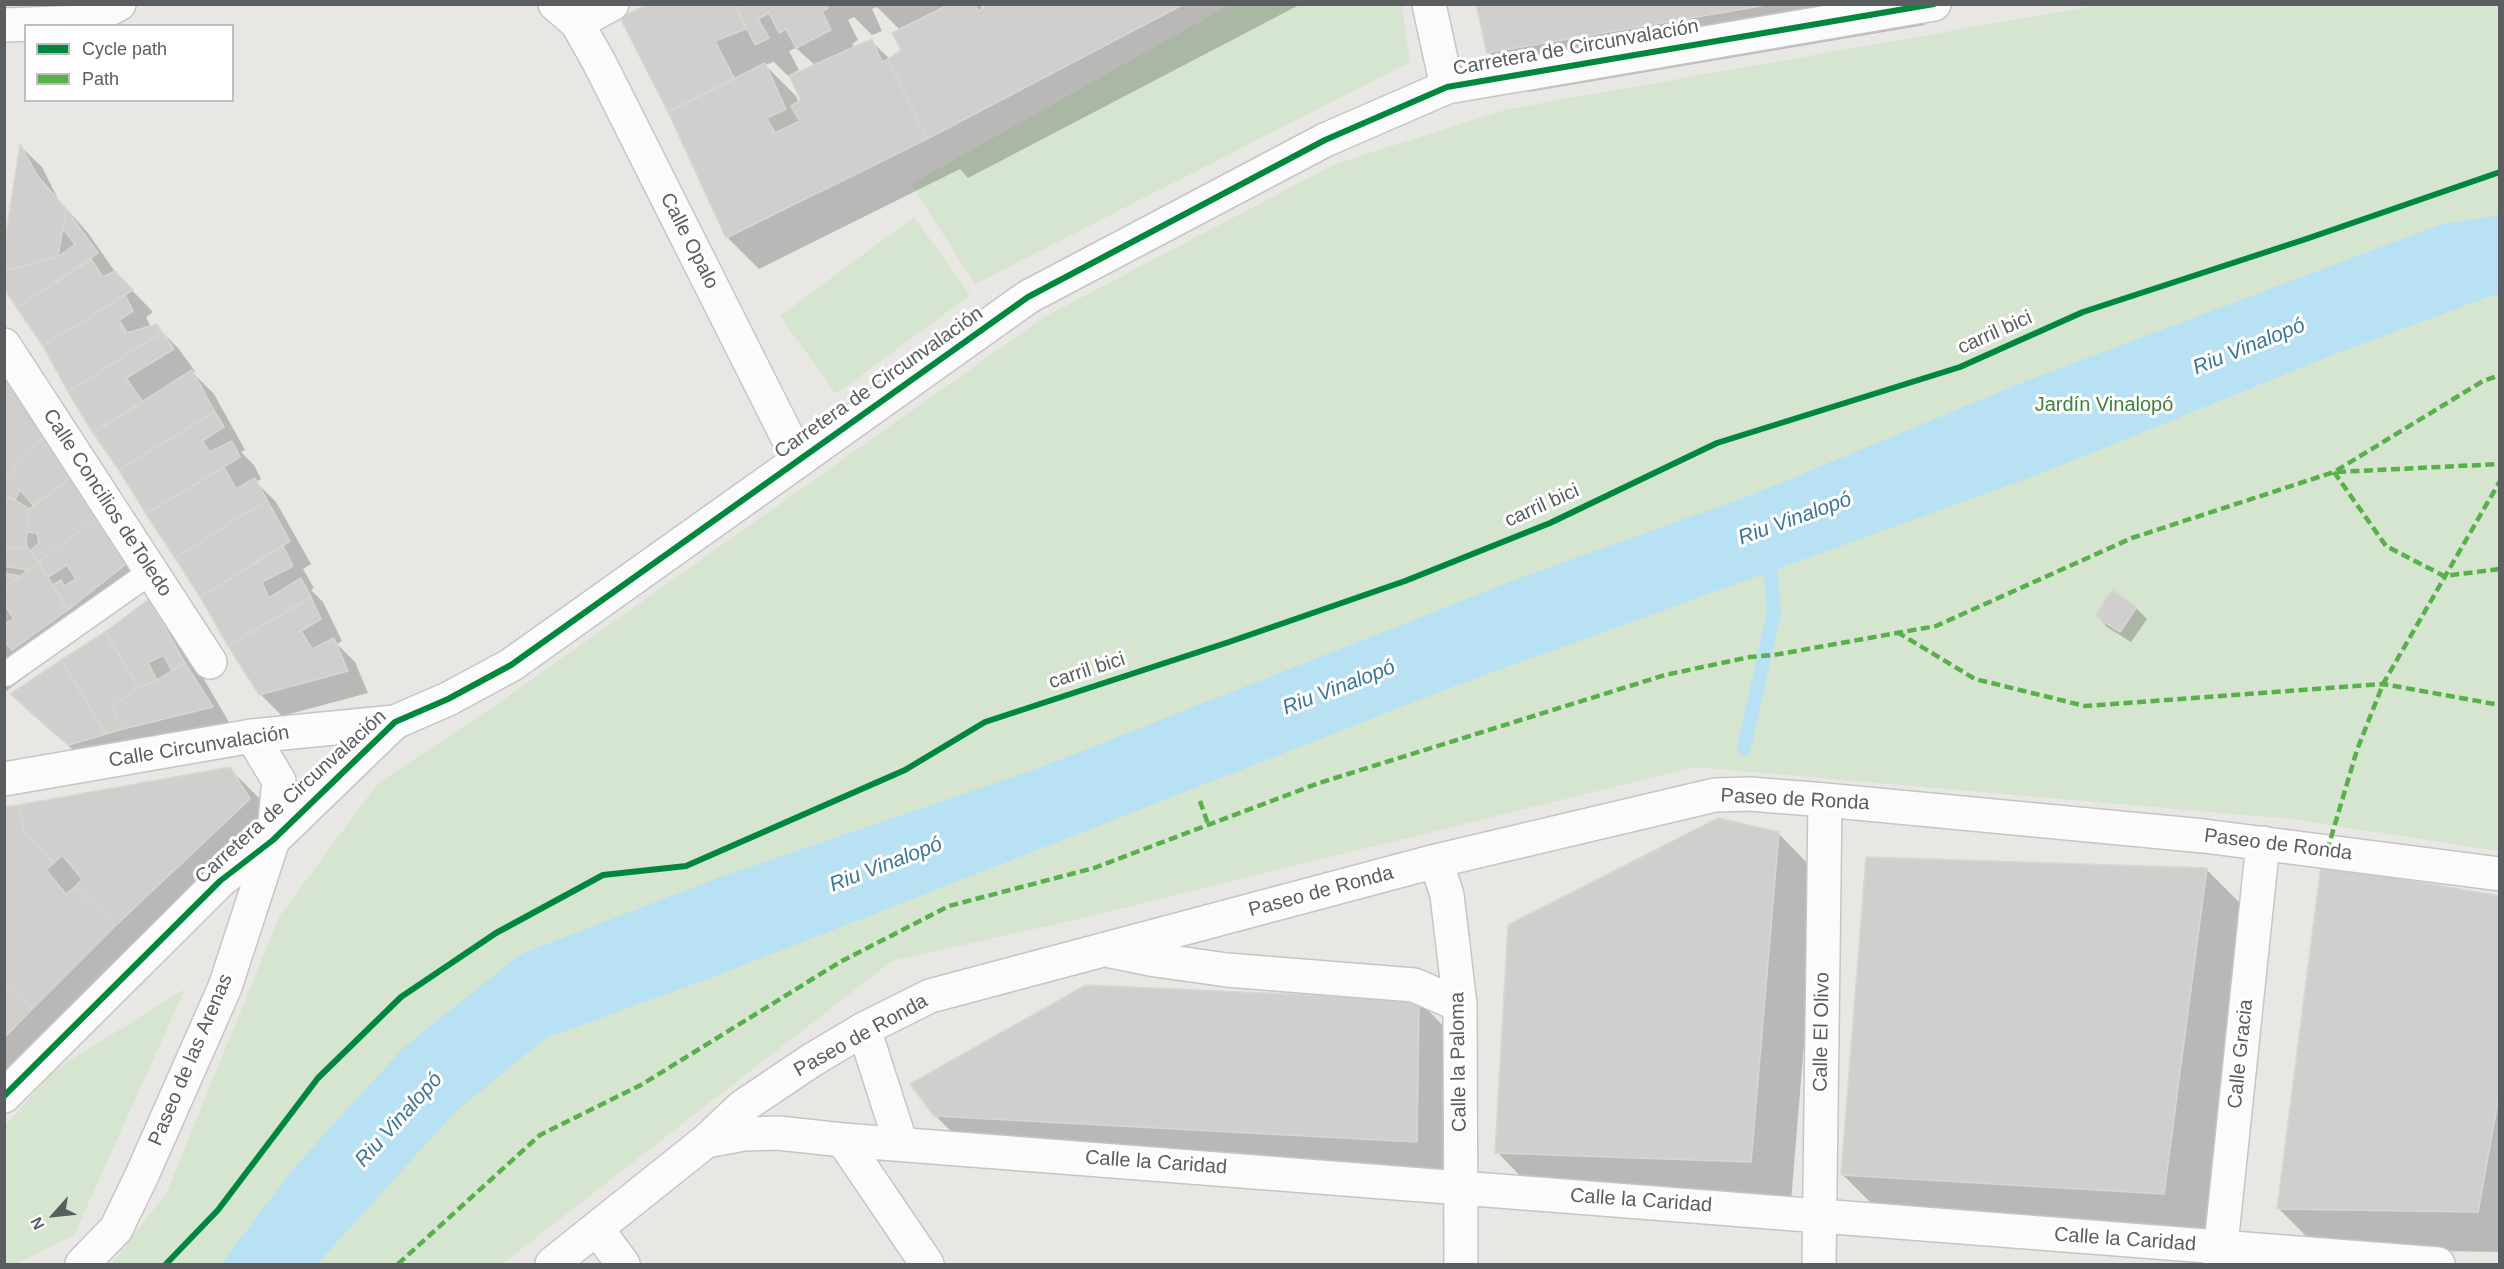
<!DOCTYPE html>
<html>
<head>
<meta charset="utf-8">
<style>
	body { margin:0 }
	#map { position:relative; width:2504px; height:1269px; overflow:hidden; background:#e9e7e4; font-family:Helvetica,sans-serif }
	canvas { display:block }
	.frame { position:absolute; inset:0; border:6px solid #5a5e61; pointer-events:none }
	.legend { position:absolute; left:24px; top:24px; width:210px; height:78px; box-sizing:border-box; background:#fff; border:2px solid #bdbfc0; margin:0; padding:8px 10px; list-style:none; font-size:18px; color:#5a5e61 }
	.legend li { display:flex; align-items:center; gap:12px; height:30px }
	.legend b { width:30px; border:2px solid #bdbfc0 }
	.north { position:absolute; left:24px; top:1185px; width:60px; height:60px; -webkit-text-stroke:4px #fff; paint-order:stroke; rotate:243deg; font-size:16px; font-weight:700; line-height:24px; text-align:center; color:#5a5e61 }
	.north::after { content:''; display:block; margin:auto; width:21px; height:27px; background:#5a5e61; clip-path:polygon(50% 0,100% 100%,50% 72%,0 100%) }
</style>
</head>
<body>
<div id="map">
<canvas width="2504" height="1269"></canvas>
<div class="frame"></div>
<ul class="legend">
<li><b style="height:8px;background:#00873e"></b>Cycle path</li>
<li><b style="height:8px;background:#58b04a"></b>Path</li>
</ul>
<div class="north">N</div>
</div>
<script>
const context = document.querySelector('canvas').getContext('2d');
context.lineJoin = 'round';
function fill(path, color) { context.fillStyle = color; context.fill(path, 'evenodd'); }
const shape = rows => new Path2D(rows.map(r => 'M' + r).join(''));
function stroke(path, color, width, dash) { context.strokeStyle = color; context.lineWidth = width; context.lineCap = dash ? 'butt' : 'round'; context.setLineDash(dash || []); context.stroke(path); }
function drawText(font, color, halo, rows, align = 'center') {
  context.font = font + ' Helvetica,sans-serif'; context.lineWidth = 6; context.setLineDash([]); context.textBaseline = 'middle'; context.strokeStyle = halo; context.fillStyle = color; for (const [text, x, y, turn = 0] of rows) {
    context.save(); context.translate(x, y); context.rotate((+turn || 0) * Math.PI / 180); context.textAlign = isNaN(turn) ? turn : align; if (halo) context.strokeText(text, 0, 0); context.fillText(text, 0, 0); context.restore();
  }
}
fill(shape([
	[1229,5,1402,5,1410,62,975,284,911,184],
	[2098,5,2499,5,2499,851,2291,819,1695,767,1083,918,892,961,502,1264,111,1264,167,1192,279,917,378,783,493,707,1044,317,1335,164,1508,109],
	[914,217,970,295,836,394,780,316],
	[185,989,74,1235,16,1264,5,1264,5,1126,53,1071]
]), '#d5e5cf');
fill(shape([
	[2499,215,2499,293,2338,353,2042,473,1455,686,721,974,546,1038,456,1111,317,1264,221,1264,294,1168,403,1048,521,954,720,877,1031,771,1520,578,1754,494,2021,383,2439,225]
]), '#b8e2f3');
fill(shape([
	[650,4,980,4,983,10,994,4,1301,4,968,178,960,169,759,269,727,237,669,112,622,19],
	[877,7,900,30,903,51,890,59,871,41,855,48,852,44,858,40,848,20,854,17,872,35,882,31,872,9],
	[796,48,816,66,794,75,793,73,799,70,789,51],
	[774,62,788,76,790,75,803,101,799,103,796,96,765,65],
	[1478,4,1921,4,1925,25,1529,92,1489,52],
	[21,147,42,167,58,199,88,233,118,276,153,312,146,317,151,327,156,326,178,348,195,371,193,373,214,394,245,450,241,452,254,465,261,479,256,482,276,502,311,564,303,569,314,588,311,590,323,602,342,641,337,644,355,662,368,693,282,716,260,694,202,597,95,432,44,345,4,285],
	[4,372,147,587,5,692,4,691],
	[149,601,171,623,233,729,92,766,34,716,12,695],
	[2136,608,2147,619,2131,642,2107,627,2097,616],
	[229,768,261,800,281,831,4,1103,4,809],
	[1778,833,1818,874,1791,1202,1537,1193,1497,1152],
	[2207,870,2247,910,2204,1233,1883,1215,1843,1175],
	[2500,898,2500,1252,2319,1249,2278,1208],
	[1419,1001,1459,1042,1457,1182,975,1156,935,1115]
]), '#0003');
stroke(shape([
	[1744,748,1774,612,1769,553]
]), '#b8e2f3', 14);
const building = shape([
	[648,4,735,4,746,29,715,41,734,78,668,112,620,18,648,4],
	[735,4,826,4,828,8,822,11,831,30,796,48,786,29,779,33,769,13,758,19,769,38,755,45,735,4],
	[950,4,975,4,978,11,990,4,1184,4,927,139,888,59,901,50,892,33,950,4],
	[1476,4,1772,4,1487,53,1476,4],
	[872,39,882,62,888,59,927,139,726,238,668,112,765,63,786,109,767,118,775,133,800,121,791,106,801,100,789,76,872,39],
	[20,144,37,175,66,209,58,257,4,271,4,246,20,144],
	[66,209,98,253,17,308,4,288,4,271,58,257,75,244,63,229,66,209],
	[91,259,103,277,115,271,133,290,43,346,17,308,91,259],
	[125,295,133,311,119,320,127,333,157,324,162,332,68,392,43,346,125,295],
	[162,332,174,349,126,378,143,402,93,433,68,392,162,332],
	[192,370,215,412,119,470,93,433,192,370],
	[4,371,45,435,6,478,4,486,4,371],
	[215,412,224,427,202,441,210,452,232,441,240,457,146,514,119,470,215,412],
	[45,435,73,477,33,505,20,490,15,500,4,497,6,478,45,435],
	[224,467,236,489,255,478,267,500,175,558,146,514,224,467],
	[73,477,98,517,38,562,30,551,39,543,37,533,27,532,29,509,73,477],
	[4,497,10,497,29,509,26,545,16,549,4,547,4,497],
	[267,500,290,541,200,597,175,558,267,500],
	[98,517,126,564,68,610,53,585,61,580,64,586,76,579,67,565,48,577,38,562,98,517],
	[26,545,38,562,28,570,4,566,4,547,16,549,26,545],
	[283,546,293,566,262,582,269,598,301,578,311,597,228,646,200,597,283,546],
	[38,562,68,610,12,650,4,641,4,624,14,619,4,604,4,589,38,562],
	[4,573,20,576,4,589,4,573],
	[2112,590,2137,607,2120,632,2095,616,2112,590],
	[311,597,321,619,301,631,312,649,334,638,348,671,259,695,228,646,311,597],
	[149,599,185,663,172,671,163,655,148,663,157,680,139,688,105,632,149,599],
	[105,632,139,688,111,707,123,729,106,734,61,660,105,632],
	[61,660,106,734,69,745,10,694,61,660],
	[185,663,213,707,123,729,111,707,139,688,157,680,185,663],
	[230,767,250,799,115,926,75,887,82,879,62,855,54,863,25,834,19,805,230,767],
	[19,805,25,834,54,863,46,870,66,894,75,887,115,926,32,1009,4,982,4,807,19,805],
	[1718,818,1779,832,1751,1162,1495,1153,1508,925,1718,818],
	[1866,857,2207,868,2164,1194,1841,1175,1866,857],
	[2321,865,2500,896,2500,1090,2478,1212,2277,1209,2321,865],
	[4,982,32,1009,4,1038,4,982],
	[1086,985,1419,1000,1417,1142,934,1116,910,1084,1086,985]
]);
fill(building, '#d1cfcd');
stroke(building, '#d8d6d3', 1.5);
const lane = shape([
	[6,674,152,571]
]);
const street = shape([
	[555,4,577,23,599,62,799,460],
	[1429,4,1447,87],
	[577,23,612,4],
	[4,25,85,22,119,4],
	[4,345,210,662],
	[1436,861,1447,895,1460,1005,1461,1264],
	[1111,951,1156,960,1227,970,1414,985,1460,1005],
	[864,1029,901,1144],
	[4,1096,220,881,273,840,395,722],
	[843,1140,927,1264],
	[706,1141,744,1134,778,1133,843,1140,2438,1264],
	[597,1229,623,1264],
	[82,1264,116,1229,142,1175,225,987,273,840,279,781,252,736],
	[552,1264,706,1141,742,1107,812,1060,864,1029,930,996,1436,861,1715,795,1750,794,1825,800,2204,836,2500,874],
	[1819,1264,1825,800],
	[2219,1264,2263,843]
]);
const secondary = shape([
	[4,779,252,736,395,722,448,699,511,665,1028,297,1325,140,1447,87,1934,4]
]);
stroke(lane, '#c5c5c5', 27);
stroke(street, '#c5c5c5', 36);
stroke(secondary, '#c4c5c5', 36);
stroke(lane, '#fcfbfb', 24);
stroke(street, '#fcfbfb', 33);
stroke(secondary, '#fcfbfb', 33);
stroke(shape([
	[2334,472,2386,546,2444,576,2500,569],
	[2337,472,2500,464],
	[1897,632,1975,679,2085,706,2383,684,2500,705],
	[1200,801,1208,824],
	[2327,851,2357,750,2383,684,2500,481],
	[398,1264,540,1135,641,1085,840,962,949,906,1094,868,1319,783,1665,675,1750,657,1774,655,1936,626,2132,538,2334,472,2483,381,2500,375]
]), '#58b04a', 4.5, [9, 4.5]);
stroke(shape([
	[4,1096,220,881,273,840,395,722,448,699,511,665,1028,297,1325,140,1447,87,1934,4],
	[166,1264,218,1210,318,1078,401,997,496,933,603,875,686,866,905,770,985,722,1229,642,1405,581,1550,523,1717,443,1960,367,2083,312,2306,239,2500,172]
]), '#00873e', 6);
drawText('20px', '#5a5e61', '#fff', [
	["Carretera de Circunvalación",1576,48,-10],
	["Calle Opalo",689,241,63],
	["carril bici",1995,333,-24],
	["Carretera de Circunvalación",879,383,-35],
	["Calle Concilios deToledo",107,503,57],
	["carril bici",1542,506,-24],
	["carril bici",1087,671,-18],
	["Calle Circunvalación",199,747,-9],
	["Carretera de Circunvalación",291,797,-42],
	["Paseo de Ronda",1795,800,3],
	["Paseo de Ronda",2278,845,7],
	["Paseo de Ronda",1321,892,-15],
	["Calle El Olivo",1822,1032,-89],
	["Paseo de Ronda",861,1036,-29],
	["Calle Gracia",2241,1054,-84],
	["Paseo de las Arenas",191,1060,-67],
	["Calle la Paloma",1459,1062,-91],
	["Calle la Caridad",1156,1163,4],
	["Calle la Caridad",1641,1201,4],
	["Calle la Caridad",2125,1240,4]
]);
drawText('20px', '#408139', '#fff', [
	["Jardín Vinalopó",2104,405]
]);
drawText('italic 21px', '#3c779a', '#fff', [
	["Riu Vinalopó",2249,347,-22],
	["Riu Vinalopó",1795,519,-20],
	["Riu Vinalopó",1339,688,-21],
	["Riu Vinalopó",886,865,-21],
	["Riu Vinalopó",399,1120,-48]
]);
</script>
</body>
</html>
